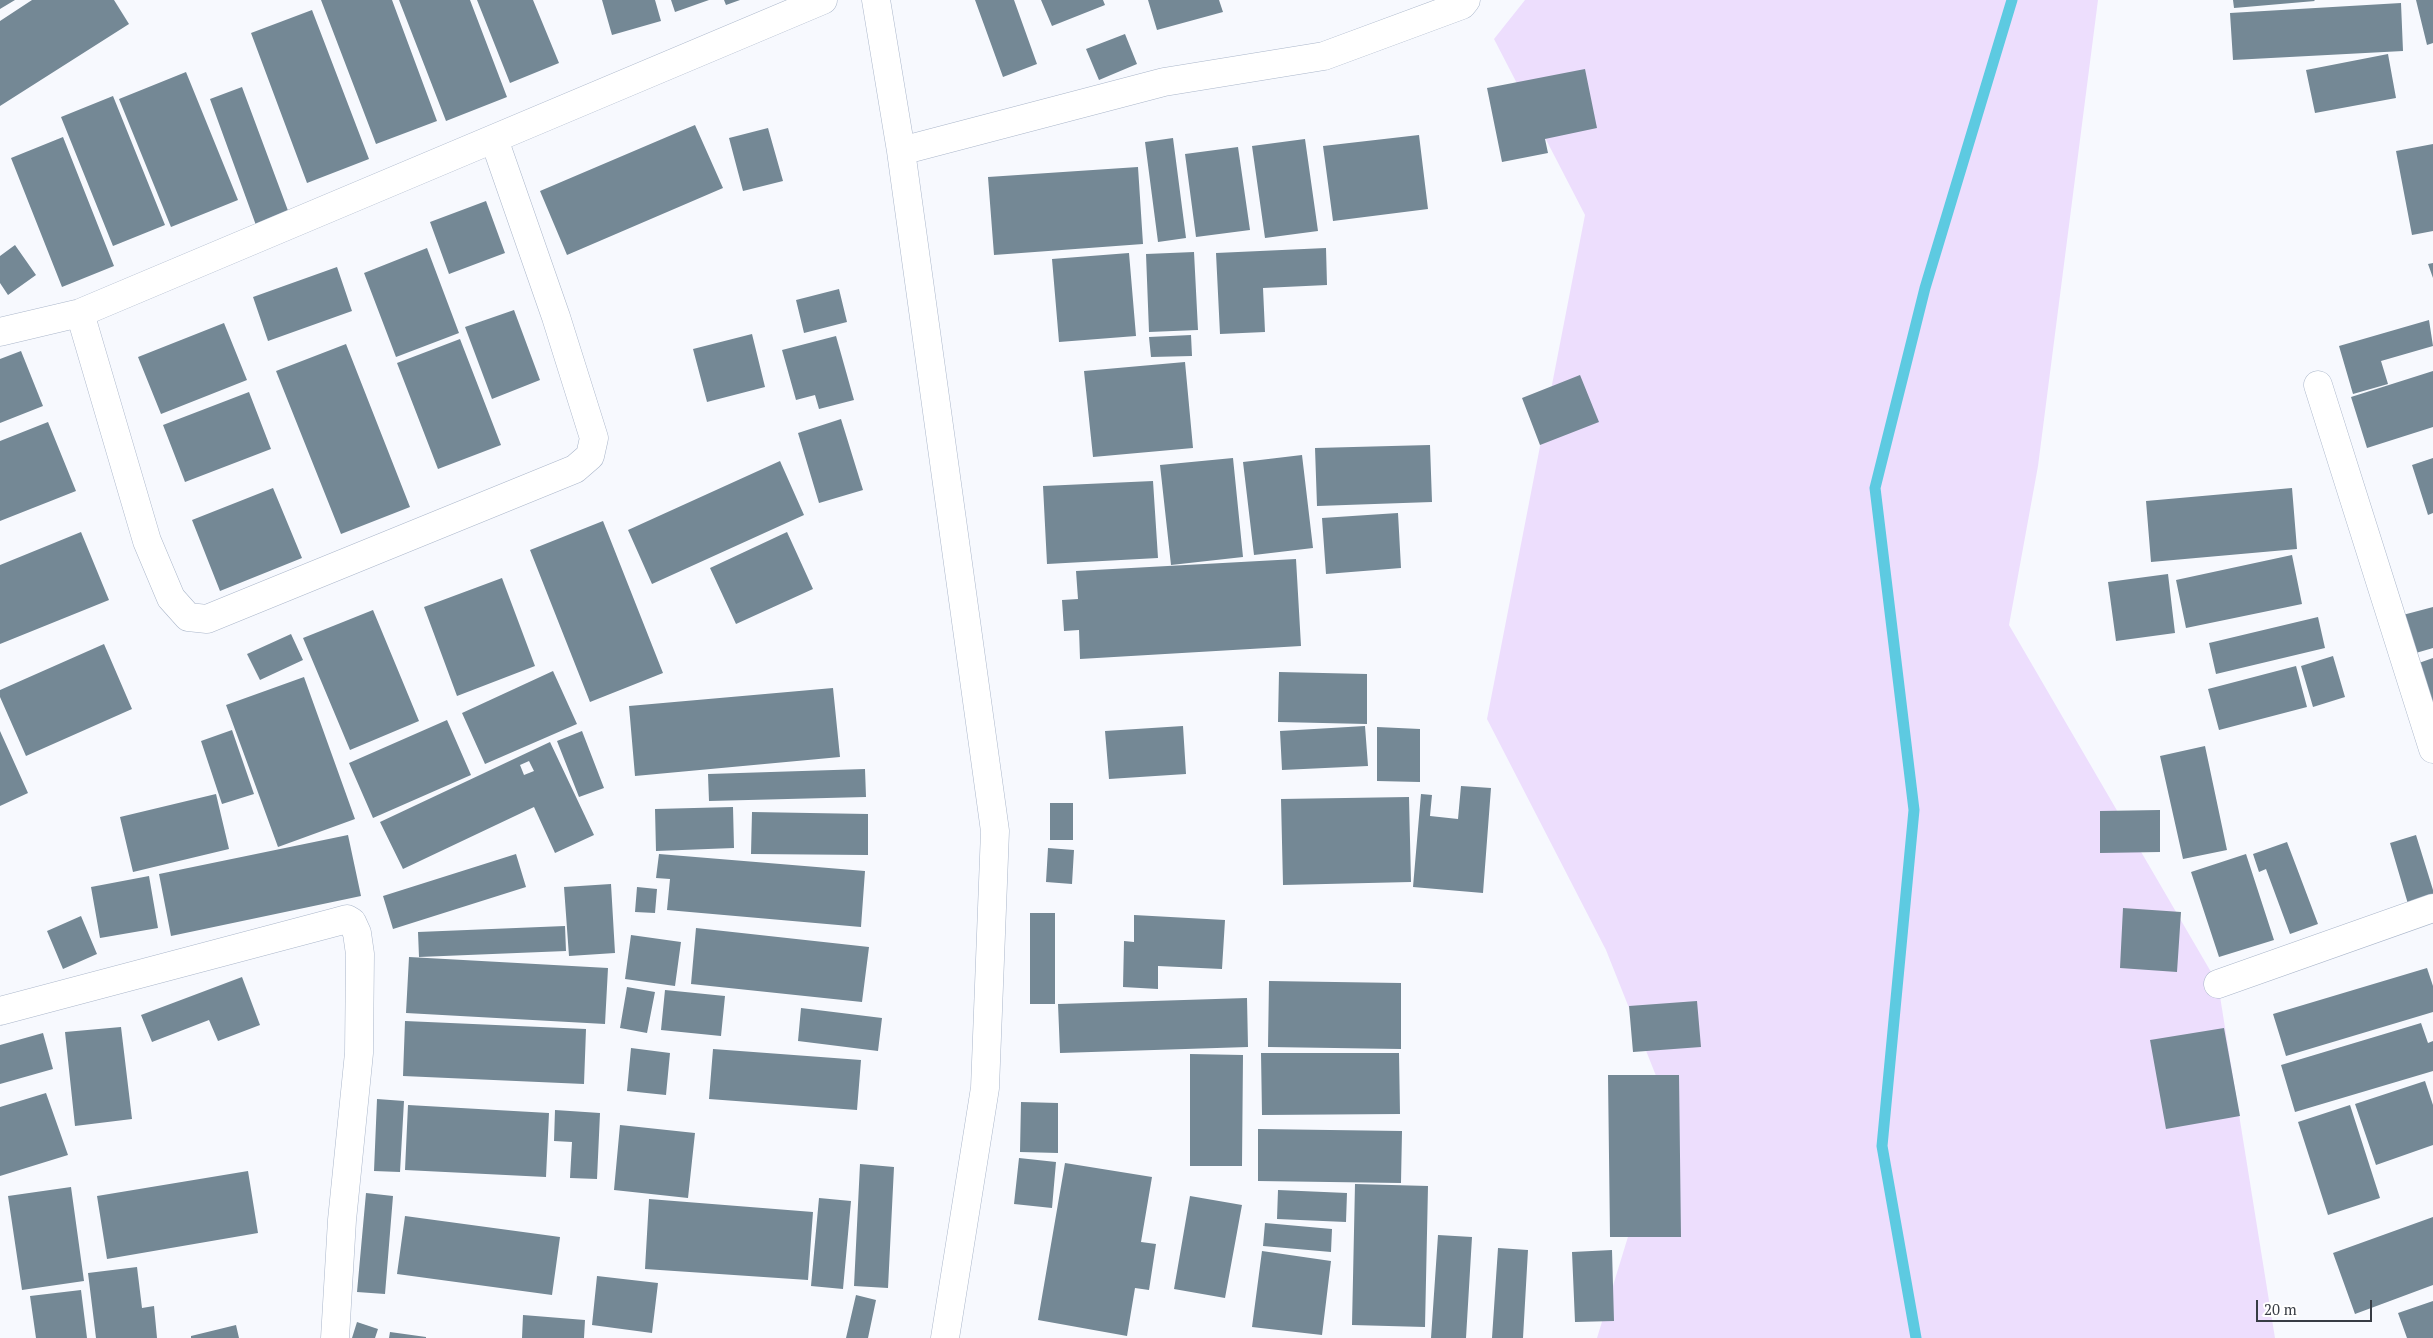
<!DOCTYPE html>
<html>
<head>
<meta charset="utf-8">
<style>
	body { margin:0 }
	#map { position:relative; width:2433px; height:1338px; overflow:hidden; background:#f7f9fe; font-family:"PT Serif",serif }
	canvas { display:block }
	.scale { position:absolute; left:2256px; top:1300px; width:116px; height:22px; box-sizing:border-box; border:2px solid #373c44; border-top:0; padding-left:6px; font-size:15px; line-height:18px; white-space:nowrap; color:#373c44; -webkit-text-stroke:4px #fff; paint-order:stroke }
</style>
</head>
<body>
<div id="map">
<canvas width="2433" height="1338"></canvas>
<div class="scale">20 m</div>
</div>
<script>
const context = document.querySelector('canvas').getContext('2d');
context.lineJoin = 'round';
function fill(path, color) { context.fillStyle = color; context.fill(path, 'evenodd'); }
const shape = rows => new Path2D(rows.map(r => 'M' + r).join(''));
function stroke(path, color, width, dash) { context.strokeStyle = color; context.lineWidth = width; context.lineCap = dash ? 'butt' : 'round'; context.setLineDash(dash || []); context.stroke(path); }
fill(shape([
	[1525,0,2098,0,2038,466,2009,625,2218,984,2275,1338,1597,1338,1668,1106,1606,950,1487,719,1585,215,1494,39]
]), '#eddefd');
stroke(shape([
	[1916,1338,1882,1146,1914,810,1875,488,1925,288,2012,0]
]), '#5dcae1', 11);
fill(shape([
	[0,0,15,0,0,9],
	[32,0,114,0,129,24,0,106,0,21],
	[321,0,392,0,437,121,376,144],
	[399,0,470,0,507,97,446,121],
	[477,0,533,0,559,63,510,83],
	[602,0,655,0,661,21,612,35],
	[671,0,709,0,675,12],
	[724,0,740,0,726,5],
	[975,0,1014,0,1037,64,1003,77],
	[1041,0,1103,0,1105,5,1052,26],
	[1148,0,1219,0,1223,12,1157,30],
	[2233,0,2314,0,2315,1,2234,8],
	[2416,0,2433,0,2433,43,2427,45],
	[2401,3,2403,51,2233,60,2230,13],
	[312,10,369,159,307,183,251,33],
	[1125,34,1137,64,1099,80,1086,49],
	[2388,54,2396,98,2315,113,2306,70],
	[1585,69,1597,128,1545,139,1548,153,1502,162,1487,88],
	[186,72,238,200,171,227,119,99],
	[242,87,290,216,257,228,210,99],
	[113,96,165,225,113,246,61,117],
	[695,125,723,188,567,255,540,191],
	[768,128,783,181,743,191,729,138],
	[1419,135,1428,209,1333,221,1323,146],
	[63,137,114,266,62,287,11,158],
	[1173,138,1186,238,1158,242,1145,142],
	[1305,139,1318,231,1265,238,1252,146],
	[2433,144,2433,231,2412,235,2396,151],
	[1238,147,1250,230,1196,237,1185,154],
	[1138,167,1143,244,994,255,988,177],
	[486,201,505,253,449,274,430,222],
	[15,245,36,275,8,295,0,283,0,256],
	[427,248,459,333,396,357,364,273],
	[1326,248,1327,285,1263,288,1265,332,1220,334,1216,253],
	[1194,252,1198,330,1149,332,1146,254],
	[1129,253,1136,336,1059,342,1052,259],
	[2433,263,2433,278,2428,264],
	[337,267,352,311,268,341,253,297],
	[839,289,847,322,804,333,796,300],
	[514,310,540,380,492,399,465,327],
	[2429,320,2433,346,2381,361,2388,384,2353,394,2339,346],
	[224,323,247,380,161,414,138,357],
	[752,334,765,387,707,402,693,349],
	[1191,335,1192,356,1151,357,1149,337],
	[836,336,854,400,819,409,815,395,796,400,782,350],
	[460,339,501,445,438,469,397,363],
	[346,344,410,507,341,534,276,371],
	[21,351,43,406,0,423,0,359],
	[1185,362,1193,448,1093,457,1084,371],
	[2433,371,2433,427,2367,448,2351,397],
	[1580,375,1599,422,1540,445,1522,398],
	[249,392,271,449,185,482,163,425],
	[841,419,863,490,819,503,798,433],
	[48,422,76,491,0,521,0,441],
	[1430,445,1432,502,1317,506,1315,448],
	[1302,455,1313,548,1254,555,1243,462],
	[1233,458,1243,557,1171,565,1160,465],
	[2433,458,2433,513,2428,515,2412,465],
	[780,461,804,515,652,584,628,530],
	[1153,481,1158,558,1047,564,1043,486],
	[273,488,302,558,220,591,192,520],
	[2292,488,2297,549,2151,562,2146,501],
	[1398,513,1401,568,1326,574,1322,518],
	[603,521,663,673,590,702,530,550],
	[81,532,109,600,0,644,0,565],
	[787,532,813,589,736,624,710,568],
	[2292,555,2302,604,2186,628,2176,580],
	[1296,559,1301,646,1080,659,1079,630,1064,631,1062,600,1078,599,1076,571],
	[2168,574,2175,633,2116,641,2108,582],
	[502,578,535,666,457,696,424,607],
	[2433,607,2433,648,2409,655,2399,616],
	[373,610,419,721,350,750,303,638],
	[2318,617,2325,648,2216,674,2209,643],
	[291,634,303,660,260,680,247,654],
	[104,644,132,709,26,756,0,697,0,690],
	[2333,656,2345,697,2313,707,2301,666],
	[2433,658,2433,705,2416,664],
	[2296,666,2307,707,2219,730,2208,689],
	[553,671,577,724,485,764,462,713],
	[1279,672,1367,674,1367,724,1278,722],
	[304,677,355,819,278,847,226,705],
	[833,688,840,757,635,776,629,706],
	[447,720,471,775,373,818,349,763],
	[1183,726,1186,774,1109,779,1105,731],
	[1365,726,1368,766,1282,770,1280,731],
	[1377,727,1420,729,1420,782,1377,781],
	[232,730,254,794,222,804,201,741],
	[0,731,28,793,0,806],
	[582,731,604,788,579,797,557,741],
	[550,742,594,835,555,853,534,807,403,869,380,822],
	[529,761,534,771,524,775,520,765],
	[2205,746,2227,850,2183,859,2160,756],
	[865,769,866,797,709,801,708,774],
	[1461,786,1491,788,1483,893,1413,887,1421,794,1432,795,1430,816,1458,819],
	[216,794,229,849,133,872,120,817],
	[1409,797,1411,882,1283,885,1281,799],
	[1050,803,1073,803,1073,840,1050,840],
	[733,807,734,848,656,851,655,809],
	[2160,810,2160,852,2100,853,2100,811],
	[752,812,868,814,868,855,751,854],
	[348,835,361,896,171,936,159,874],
	[2416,835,2433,890,2433,897,2408,904,2390,843],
	[2287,842,2318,924,2290,934,2266,869,2259,872,2253,854],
	[1048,848,1074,850,1072,884,1046,882],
	[516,854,526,887,393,929,383,896],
	[659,854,865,871,861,927,667,910,670,879,656,878],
	[2246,854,2274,940,2219,957,2191,872],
	[149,876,158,928,100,938,91,887],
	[611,884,615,953,569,956,564,887],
	[637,887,657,889,655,913,635,912],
	[2123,908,2181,912,2177,972,2120,968],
	[1030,913,1055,913,1055,1004,1030,1004],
	[1134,915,1225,920,1222,969,1158,966,1158,989,1123,987,1124,941,1134,942],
	[81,916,97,954,63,969,47,931],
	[565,926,566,951,419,957,418,932],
	[696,928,869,947,862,1002,691,984],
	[631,935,681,942,675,986,625,979],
	[409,957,608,968,605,1024,406,1013],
	[2427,968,2433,986,2433,1012,2286,1056,2273,1014],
	[242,977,260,1025,218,1041,209,1020,152,1042,141,1015],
	[1269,981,1401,983,1401,1049,1268,1047],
	[627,987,655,992,647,1033,620,1028],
	[665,990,725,996,721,1036,661,1030],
	[1247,998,1248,1047,1060,1053,1058,1004],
	[1697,1001,1701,1047,1633,1052,1629,1006],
	[801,1008,882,1018,878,1051,798,1041],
	[405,1021,586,1029,584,1084,403,1076],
	[2421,1023,2428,1043,2433,1041,2433,1071,2295,1112,2281,1065],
	[121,1027,132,1119,75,1126,65,1032],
	[2224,1028,2240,1116,2166,1129,2150,1040],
	[43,1033,53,1069,0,1084,0,1045],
	[631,1048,670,1053,666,1095,627,1091],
	[713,1049,861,1060,857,1110,709,1099],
	[1261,1053,1399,1053,1400,1114,1262,1115],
	[1190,1054,1243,1055,1242,1166,1190,1166],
	[1608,1075,1679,1075,1681,1237,1610,1237],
	[2425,1081,2433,1105,2433,1145,2376,1165,2355,1104],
	[46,1093,68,1155,0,1176,0,1107],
	[377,1099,404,1101,400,1172,374,1171],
	[1021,1102,1058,1103,1058,1153,1020,1152],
	[408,1105,549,1113,546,1177,405,1170],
	[2350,1105,2380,1198,2328,1215,2298,1122],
	[555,1110,600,1113,597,1179,570,1178,572,1142,554,1141],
	[620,1125,695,1133,688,1198,614,1190],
	[1258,1129,1402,1131,1401,1183,1258,1181],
	[1019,1158,1056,1162,1052,1208,1014,1204],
	[1065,1163,1152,1177,1141,1242,1156,1244,1149,1290,1135,1288,1127,1336,1038,1320],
	[860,1164,894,1167,888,1288,854,1286],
	[248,1171,258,1233,107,1259,97,1196],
	[1355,1184,1428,1186,1425,1327,1352,1325],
	[71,1187,84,1281,22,1290,8,1196],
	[1278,1190,1347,1193,1346,1222,1277,1219],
	[366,1193,393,1196,385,1294,357,1292],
	[1190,1196,1242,1205,1225,1298,1174,1289],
	[819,1198,851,1201,843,1289,811,1286],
	[649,1199,813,1212,808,1280,645,1269],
	[405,1216,560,1237,552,1295,397,1274],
	[2433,1217,2433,1285,2355,1314,2333,1253],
	[1265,1223,1332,1229,1331,1252,1263,1246],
	[1438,1235,1472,1237,1466,1338,1431,1338],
	[1498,1248,1528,1250,1523,1338,1492,1338],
	[1612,1250,1614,1321,1575,1322,1572,1252],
	[1262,1251,1331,1261,1322,1335,1252,1327],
	[137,1267,142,1308,154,1306,157,1338,96,1338,88,1273],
	[597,1276,658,1283,652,1333,592,1325],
	[81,1290,87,1338,36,1338,30,1296],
	[856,1295,876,1300,868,1338,846,1338],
	[2433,1301,2433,1338,2407,1338,2398,1313],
	[523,1315,585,1320,584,1338,522,1338],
	[357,1322,378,1329,375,1338,352,1338],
	[236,1325,239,1338,191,1338,191,1336],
	[390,1332,426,1337,426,1338,389,1338]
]), '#748895');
const minor = shape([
	[876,0,901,151,995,831,985,1088,945,1338],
	[901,151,1164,82,1324,56,1462,5,1466,0],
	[80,313,147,541,171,598,188,617,207,619,575,469,590,456,594,438,556,317,494,139],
	[0,332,80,313,823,0],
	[2318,385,2433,749],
	[2218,984,2433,908],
	[0,1011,336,922,347,919,352,922,357,933,360,954,359,1053,342,1220,335,1338]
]);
stroke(minor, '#aab6ca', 29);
stroke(minor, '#fff', 28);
</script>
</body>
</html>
